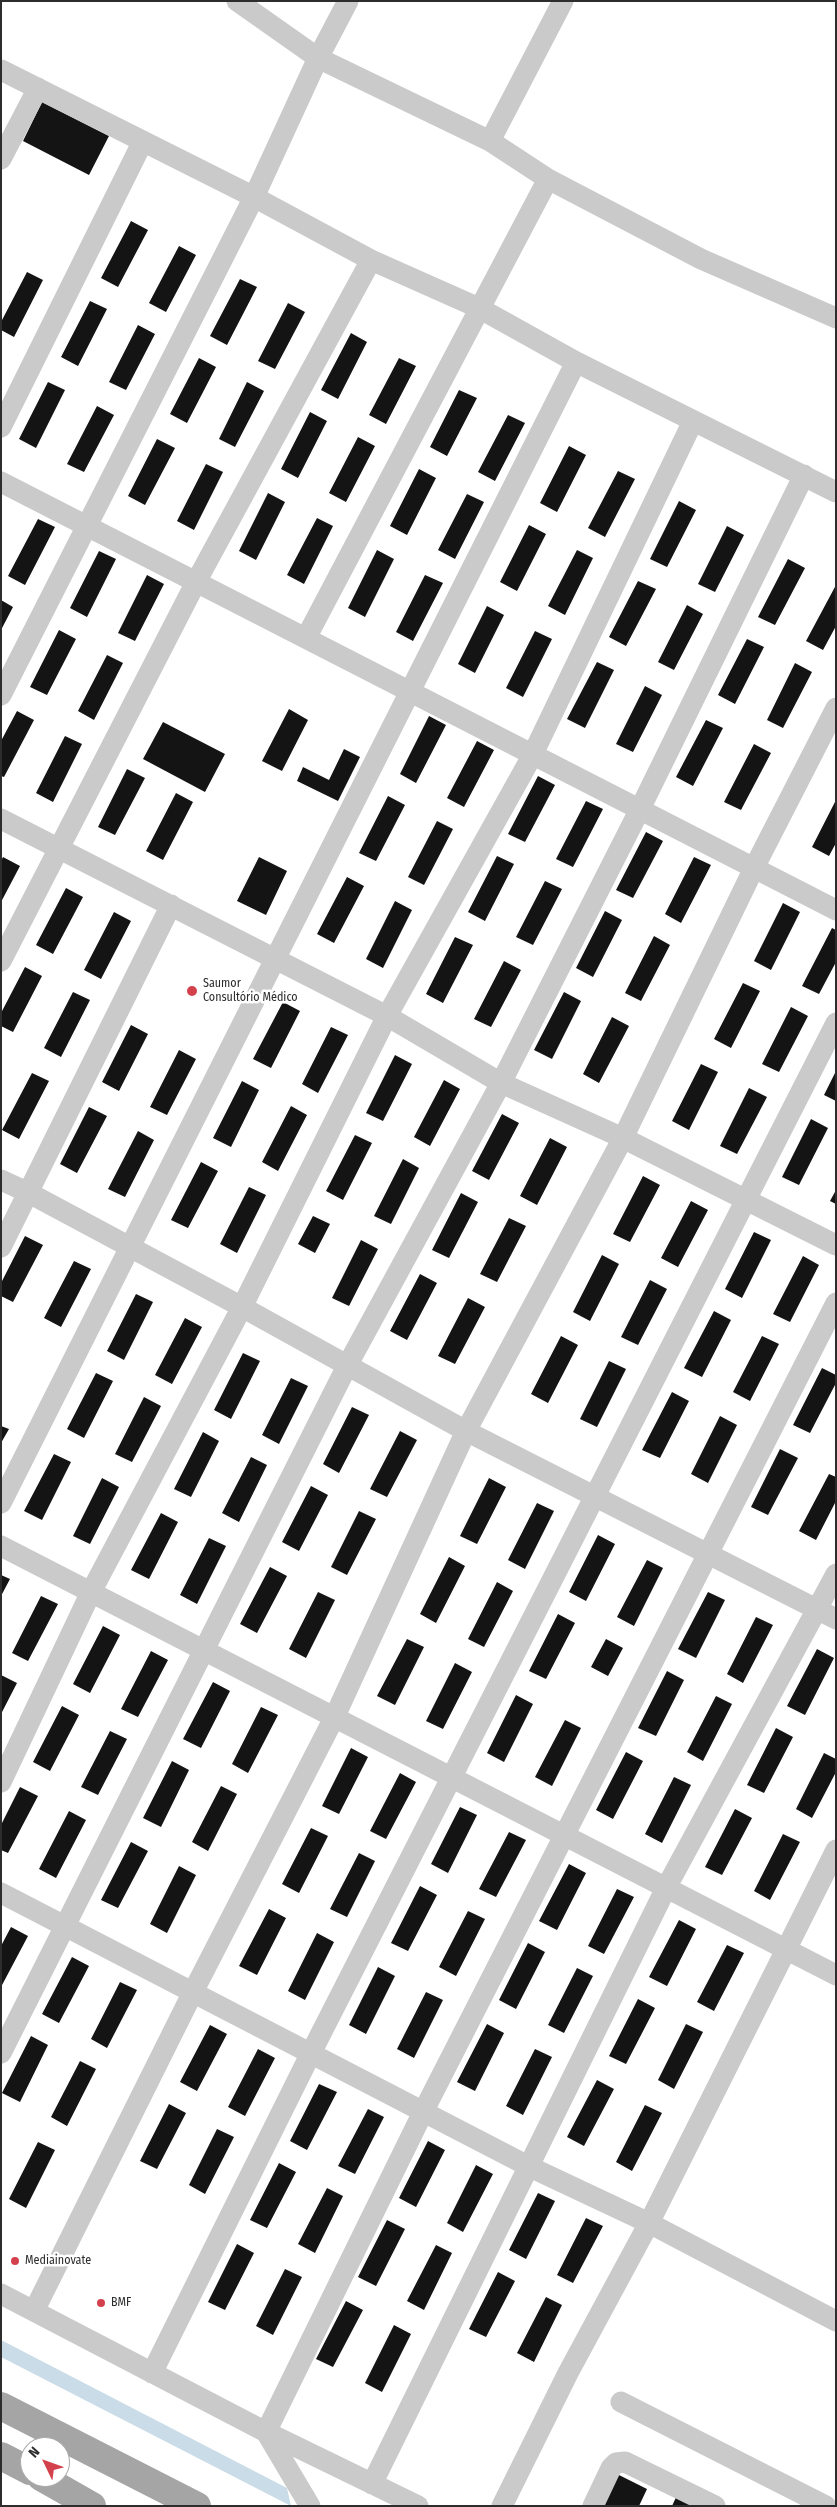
<!DOCTYPE html>
<html>
<head>
<meta charset="utf-8">
<style>
	body { margin:0 }
	#map { position:relative; width:837px; height:2507px; overflow:hidden; background:#fff; font-family:"Fira Sans Condensed",sans-serif }
	canvas { display:block }
	.frame { position:absolute; inset:0; border:2px solid #2d2d2d; pointer-events:none }
	.north { position:absolute; left:20px; top:2437px; width:50px; height:50px; box-sizing:border-box; background:#fff; border:1px solid #ababab; border-radius:50%; rotate:312deg; font-size:14px; font-weight:700; line-height:20px; text-align:center; color:#2d2d2d }
	.north::after { content:''; display:block; margin:auto; width:18px; height:22px; background:#d3414d; clip-path:polygon(50% 0,100% 100%,50% 72%,0 100%) }
</style>
</head>
<body>
<div id="map">
<canvas width="837" height="2507"></canvas>
<div class="frame"></div>
<div class="north">N</div>
</div>
<script>
const context = document.querySelector('canvas').getContext('2d');
context.lineJoin = 'round';
function fill(path, color) { context.fillStyle = color; context.fill(path, 'evenodd'); }
const shape = rows => new Path2D(rows.map(r => 'M' + r).join(''));
function stroke(path, color, width, dash) { context.strokeStyle = color; context.lineWidth = width; context.lineCap = dash ? 'butt' : 'round'; context.setLineDash(dash || []); context.stroke(path); }
function drawText(font, color, halo, rows, align = 'center') {
  context.font = font + ' "Fira Sans Condensed",sans-serif'; context.lineWidth = 5; context.setLineDash([]); context.textBaseline = 'middle'; context.strokeStyle = halo; context.fillStyle = color; for (const [text, x, y, turn = 0] of rows) {
    context.save(); context.translate(x, y); context.rotate((+turn || 0) * Math.PI / 180); context.textAlign = isNaN(turn) ? turn : align; if (halo) context.strokeText(text, 0, 0); context.fillText(text, 0, 0); context.restore();
  }
}
fill(shape([
	[1,2340,287,2488,291,2506,1,2357]
]), '#cadce7');
fill(shape([
	[42,102,109,136,89,175,23,141],
	[131,221,148,230,118,287,101,278],
	[179,246,196,255,166,312,149,303],
	[27,272,43,280,14,337,1,330,1,322],
	[240,279,257,287,227,345,210,336],
	[90,301,107,309,78,366,61,357],
	[288,303,305,312,275,369,258,361],
	[138,325,155,334,126,390,109,382],
	[351,333,367,342,338,399,321,390],
	[199,358,216,367,187,423,170,414],
	[399,358,416,366,386,424,369,415],
	[48,382,65,390,36,448,19,439],
	[247,382,264,391,235,447,219,439],
	[459,390,477,398,447,456,430,447],
	[97,406,114,415,84,472,67,464],
	[310,412,327,421,298,478,281,469],
	[508,415,525,423,495,481,478,472],
	[358,437,375,446,346,502,329,493],
	[157,439,175,448,145,505,128,496],
	[569,446,586,455,557,512,540,503],
	[206,464,223,472,194,530,177,521],
	[419,469,436,478,407,535,390,526],
	[618,471,635,479,605,537,588,528],
	[268,493,285,502,256,560,239,551],
	[467,494,484,502,455,559,438,550],
	[679,501,696,510,667,567,650,559],
	[317,518,333,526,304,584,287,575],
	[38,519,55,527,25,585,8,576],
	[529,525,546,534,517,591,500,582],
	[727,526,744,535,715,592,698,584],
	[377,550,394,559,365,617,348,608],
	[577,550,593,558,565,615,548,606],
	[99,551,116,559,87,617,70,608],
	[788,559,805,568,775,625,758,617],
	[147,575,164,584,135,641,118,633],
	[425,575,443,583,413,641,396,632],
	[638,581,656,589,626,646,609,637],
	[836,585,836,626,823,650,806,641],
	[1,600,13,607,1,630],
	[687,605,703,614,674,670,658,662],
	[487,606,504,615,475,673,458,664],
	[59,630,76,639,47,695,30,687],
	[535,631,552,639,523,697,506,688],
	[747,639,764,647,735,704,718,695],
	[107,655,123,663,94,720,78,711],
	[597,662,614,670,585,728,567,719],
	[795,663,812,672,783,728,767,720],
	[645,686,662,695,633,752,616,744],
	[289,709,308,720,282,771,262,761],
	[17,711,34,720,4,777,1,776,1,741],
	[429,716,446,725,416,783,400,774],
	[706,720,723,728,693,786,676,777],
	[163,722,225,754,205,792,143,759],
	[65,736,82,744,53,802,36,793],
	[477,741,494,750,464,807,447,798],
	[754,744,771,753,741,810,724,802],
	[344,749,360,757,338,801,297,781,303,767,329,780],
	[127,769,145,778,115,835,98,827],
	[538,776,555,785,525,842,508,834],
	[176,793,193,802,163,860,146,851],
	[388,796,405,805,376,861,359,853],
	[836,800,836,843,829,856,812,847],
	[586,801,603,809,573,867,556,859],
	[437,821,453,829,424,885,408,877],
	[646,832,663,841,633,898,616,890],
	[497,856,514,864,485,921,468,912],
	[3,857,20,866,1,902,1,861],
	[259,857,287,871,266,915,237,901],
	[694,857,711,865,681,923,665,914],
	[347,877,364,886,334,943,317,934],
	[545,881,562,889,533,945,516,937],
	[66,888,83,897,53,954,36,945],
	[395,901,412,910,383,968,366,959],
	[783,903,800,912,771,970,754,961],
	[605,911,622,920,593,977,576,968],
	[114,912,131,921,101,979,84,970],
	[832,928,836,930,836,962,819,994,802,986],
	[654,936,670,945,641,1001,625,993],
	[455,937,473,945,443,1003,426,994],
	[504,961,521,970,491,1027,474,1019],
	[25,967,42,976,13,1032,1,1026,1,1013],
	[743,983,760,991,731,1048,714,1039],
	[73,992,90,1000,61,1057,44,1048],
	[564,992,581,1001,552,1059,534,1050],
	[283,1002,300,1011,271,1068,253,1059],
	[791,1007,808,1016,779,1072,762,1064],
	[612,1017,629,1026,599,1083,583,1074],
	[131,1025,148,1034,119,1091,102,1082],
	[331,1027,348,1035,318,1093,302,1084],
	[179,1050,196,1059,167,1115,150,1107],
	[395,1055,412,1064,383,1121,366,1113],
	[701,1064,718,1072,689,1130,672,1121],
	[836,1071,836,1101,824,1095],
	[32,1073,49,1081,19,1139,2,1130],
	[444,1080,460,1089,430,1146,414,1137],
	[242,1081,259,1090,231,1147,213,1138],
	[749,1088,767,1097,737,1154,720,1146],
	[291,1106,307,1115,278,1171,262,1162],
	[89,1107,107,1116,77,1173,60,1164],
	[502,1114,519,1123,489,1180,472,1171],
	[811,1119,828,1128,799,1185,782,1177],
	[138,1131,154,1140,125,1197,108,1189],
	[355,1135,372,1143,343,1200,326,1191],
	[550,1138,567,1147,537,1205,520,1196],
	[403,1159,419,1168,391,1224,374,1216],
	[201,1162,218,1171,188,1228,171,1220],
	[643,1176,660,1185,630,1242,613,1234],
	[249,1187,266,1195,237,1253,220,1244],
	[836,1190,836,1204,830,1201],
	[461,1193,478,1202,449,1258,432,1250],
	[691,1201,708,1210,678,1267,661,1258],
	[313,1216,330,1224,315,1253,298,1244],
	[509,1218,526,1226,497,1282,480,1274],
	[754,1232,771,1240,742,1298,725,1289],
	[25,1236,43,1245,13,1302,1,1296,1,1283],
	[361,1240,378,1249,349,1306,332,1298],
	[602,1255,619,1264,590,1321,573,1312],
	[803,1256,819,1265,790,1322,773,1314],
	[74,1261,91,1269,61,1327,44,1318],
	[420,1274,437,1283,407,1340,390,1331],
	[650,1280,667,1289,638,1345,621,1337],
	[136,1294,153,1302,124,1360,107,1351],
	[468,1298,485,1307,455,1364,438,1356],
	[714,1311,731,1320,702,1377,684,1368],
	[185,1318,202,1327,172,1384,155,1375],
	[561,1336,578,1345,548,1403,531,1394],
	[762,1336,779,1344,750,1401,733,1392],
	[243,1353,260,1361,231,1419,214,1410],
	[609,1361,626,1369,597,1427,580,1419],
	[822,1368,836,1375,836,1383,810,1433,793,1425],
	[96,1373,113,1381,84,1438,67,1429],
	[291,1378,308,1386,279,1444,262,1435],
	[672,1392,689,1401,660,1458,642,1450],
	[144,1397,161,1406,132,1462,115,1454],
	[352,1407,369,1415,339,1473,323,1464],
	[720,1416,737,1425,708,1483,691,1474],
	[1,1426,9,1429,1,1443],
	[400,1431,417,1440,387,1497,370,1489],
	[203,1432,219,1441,191,1497,174,1489],
	[780,1449,798,1458,768,1515,751,1507],
	[54,1454,71,1462,42,1520,24,1511],
	[251,1457,267,1465,239,1522,222,1513],
	[829,1474,836,1477,836,1501,816,1540,799,1531],
	[102,1478,119,1487,90,1544,73,1536],
	[489,1478,506,1487,477,1544,460,1536],
	[311,1486,328,1495,299,1551,282,1542],
	[537,1503,554,1511,525,1569,508,1560],
	[359,1511,376,1519,347,1575,331,1567],
	[161,1513,178,1522,149,1579,131,1570],
	[598,1535,615,1544,586,1601,569,1592],
	[209,1538,226,1546,197,1604,180,1595],
	[449,1557,465,1566,436,1623,420,1614],
	[647,1560,663,1568,634,1626,617,1617],
	[270,1567,287,1576,257,1633,240,1624],
	[1,1575,10,1579,1,1596],
	[497,1582,513,1591,484,1647,468,1639],
	[318,1592,335,1600,306,1658,289,1649],
	[708,1592,725,1600,696,1658,678,1649],
	[41,1596,58,1604,28,1661,12,1653],
	[558,1614,575,1623,546,1679,529,1671],
	[756,1617,773,1625,743,1683,727,1674],
	[103,1626,120,1635,90,1693,73,1684],
	[407,1639,424,1647,395,1705,377,1696],
	[606,1639,623,1648,608,1676,591,1667],
	[817,1649,834,1658,805,1715,787,1706],
	[151,1651,168,1660,138,1717,121,1709],
	[455,1663,472,1672,443,1729,426,1721],
	[667,1671,684,1680,656,1736,638,1728],
	[1,1675,17,1683,1,1714],
	[213,1682,230,1691,201,1748,183,1739],
	[516,1695,533,1704,504,1762,487,1753],
	[716,1696,732,1704,703,1761,687,1752],
	[62,1706,79,1715,50,1771,33,1762],
	[261,1707,278,1715,248,1773,232,1764],
	[565,1720,581,1728,552,1786,535,1777],
	[776,1728,793,1737,764,1793,747,1785],
	[110,1731,127,1739,98,1795,81,1787],
	[351,1748,368,1757,339,1814,322,1806],
	[626,1752,643,1761,613,1819,596,1810],
	[824,1753,836,1759,836,1772,812,1818,796,1809],
	[172,1761,189,1770,161,1827,143,1818],
	[400,1773,416,1782,386,1839,370,1831],
	[674,1777,691,1785,662,1843,645,1834],
	[221,1786,237,1794,208,1851,192,1842],
	[20,1787,38,1796,8,1853,1,1850,1,1825],
	[460,1807,477,1815,448,1873,431,1864],
	[735,1809,752,1818,722,1875,705,1867],
	[69,1811,86,1820,56,1878,39,1869],
	[311,1828,328,1836,299,1893,282,1884],
	[509,1832,526,1840,496,1897,479,1889],
	[783,1834,800,1842,770,1900,754,1891],
	[131,1842,148,1851,118,1908,101,1900],
	[359,1853,375,1861,347,1917,330,1909],
	[569,1864,586,1873,557,1930,539,1921],
	[179,1866,196,1875,167,1933,150,1924],
	[420,1886,437,1895,408,1951,391,1943],
	[617,1889,634,1897,604,1954,588,1946],
	[269,1909,286,1918,257,1975,239,1966],
	[468,1911,485,1919,456,1976,439,1967],
	[679,1920,696,1929,667,1986,649,1977],
	[11,1927,28,1936,1,1987,1,1946],
	[317,1933,334,1942,305,2000,288,1991],
	[528,1943,545,1952,516,2009,499,2000],
	[727,1945,744,1953,714,2011,697,2002],
	[72,1957,89,1966,59,2023,42,2014],
	[378,1967,395,1976,366,2034,349,2025],
	[577,1968,593,1976,564,2033,548,2025],
	[120,1982,137,1990,107,2048,91,2039],
	[426,1992,443,2000,414,2058,397,2049],
	[638,1999,655,2008,626,2064,609,2056],
	[487,2024,504,2033,475,2091,457,2082],
	[686,2024,703,2032,674,2089,658,2080],
	[210,2025,227,2034,197,2091,180,2082],
	[31,2036,48,2045,20,2102,2,2093],
	[258,2049,275,2058,245,2116,228,2107],
	[535,2049,552,2057,523,2115,506,2106],
	[80,2061,96,2069,67,2126,51,2117],
	[597,2080,614,2089,584,2146,567,2137],
	[319,2084,337,2092,307,2150,290,2141],
	[169,2104,186,2113,157,2169,140,2161],
	[645,2105,662,2113,632,2171,616,2162],
	[368,2109,384,2117,355,2174,338,2166],
	[217,2129,234,2137,205,2194,189,2185],
	[428,2141,445,2150,416,2207,399,2198],
	[38,2142,55,2150,26,2208,9,2199],
	[279,2163,296,2172,267,2228,250,2220],
	[476,2165,493,2174,463,2232,447,2223],
	[327,2188,343,2196,315,2253,298,2244],
	[538,2193,555,2201,526,2259,509,2250],
	[586,2218,603,2226,573,2283,557,2275],
	[387,2220,405,2229,376,2286,358,2277],
	[237,2244,254,2253,225,2310,208,2302],
	[436,2245,452,2253,424,2310,407,2301],
	[285,2269,302,2277,273,2335,256,2326],
	[498,2272,515,2281,486,2337,469,2329],
	[546,2297,562,2305,534,2362,517,2353],
	[346,2301,363,2310,333,2367,316,2359],
	[394,2325,411,2334,382,2392,365,2383],
	[617,2474,647,2489,639,2506,601,2506],
	[678,2493,702,2506,672,2506]
]), '#141414');
stroke(shape([
	[237,1,318,58,490,141,548,179,701,259,836,318],
	[1,70,254,197,371,260,479,308,576,362,836,492],
	[490,141,563,1],
	[1,159,38,88],
	[1,427,143,141],
	[1,482,836,910],
	[306,638,548,179],
	[1,695,254,197,318,58,348,1],
	[1,819,387,1016,501,1083,623,1138,836,1245],
	[1,961,196,582,371,260],
	[1,1180,29,1193,242,1307,466,1431,836,1619],
	[1,1247,171,905],
	[1,1503,576,362],
	[1,1546,836,1975],
	[1,1782,91,1592,242,1307,387,1016,532,756,693,421],
	[1,1893,530,2167,649,2223,836,2321],
	[1,2053,347,1366,501,1083,640,809,804,475],
	[1,2294,266,2432,418,2506],
	[34,2311,192,1994,335,1716,466,1431,623,1138,754,868,836,708],
	[152,2373,310,2055,836,1023],
	[621,2402,826,2506],
	[372,2484,666,1888,836,1574],
	[310,2506,266,2432,423,2112,836,1303],
	[502,2506,568,2373,649,2223,836,1850],
	[593,2506,611,2468,616,2463,625,2462,715,2506]
]), '#cacaca', 21);
stroke(shape([
	[1,2406,197,2506],
	[1,2456,30,2471],
	[41,2477,92,2506]
]), '#a5a5a5', 28);
for (const [x, y, r, color] of [
	[192,991,6,"#d3414d"],
	[15,2261,5,"#d3414d"],
	[101,2303,5,"#d3414d"]
]) { const dot = new Path2D(); dot.arc(x, y, r, 0, 2 * Math.PI); context.fillStyle = color; context.fill(dot); stroke(dot, '#fff', 2); }
drawText('12px', '#2d2d2d', '#fff', [
	["Saumor",203,984],
	["Consultório Médico",203,998],
	["Mediainovate",25,2261],
	["BMF",111,2303]
], 'left');
</script>
</body>
</html>
